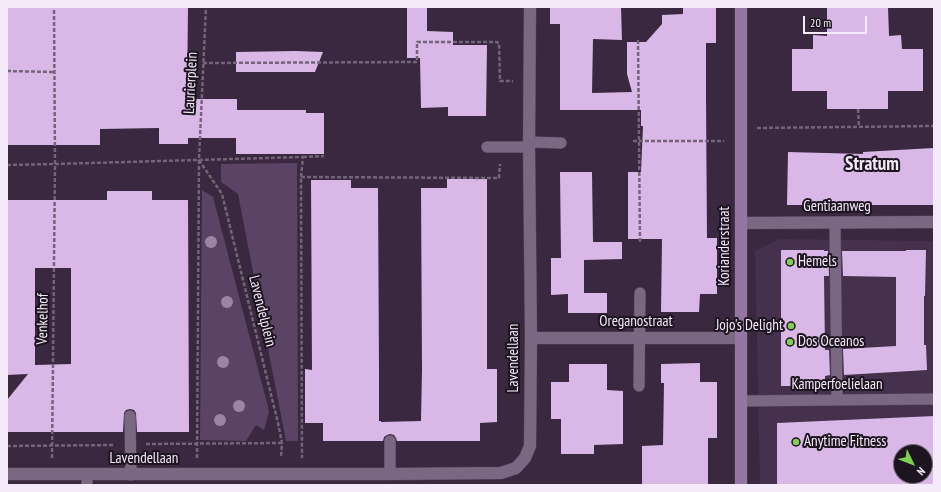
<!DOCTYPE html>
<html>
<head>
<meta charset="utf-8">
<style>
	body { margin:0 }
	#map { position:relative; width:941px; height:492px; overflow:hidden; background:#39283f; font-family:"PT Sans Narrow",sans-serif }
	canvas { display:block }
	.frame { position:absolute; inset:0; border:8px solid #f5eaf9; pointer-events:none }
	.north { position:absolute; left:893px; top:444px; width:40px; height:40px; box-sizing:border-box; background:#1c141f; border:1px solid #736a76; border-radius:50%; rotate:133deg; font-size:11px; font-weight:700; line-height:16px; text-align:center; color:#f5eaf9 }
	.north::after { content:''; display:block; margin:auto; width:14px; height:18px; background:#7fd052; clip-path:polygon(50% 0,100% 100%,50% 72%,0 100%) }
	.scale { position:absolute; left:803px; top:16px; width:64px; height:18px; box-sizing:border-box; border:2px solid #f5eaf9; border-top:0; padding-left:5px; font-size:12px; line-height:14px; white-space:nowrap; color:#f5eaf9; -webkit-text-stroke:3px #1c141f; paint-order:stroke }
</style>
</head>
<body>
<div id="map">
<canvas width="941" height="492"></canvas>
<div class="frame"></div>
<div class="north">N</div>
<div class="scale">20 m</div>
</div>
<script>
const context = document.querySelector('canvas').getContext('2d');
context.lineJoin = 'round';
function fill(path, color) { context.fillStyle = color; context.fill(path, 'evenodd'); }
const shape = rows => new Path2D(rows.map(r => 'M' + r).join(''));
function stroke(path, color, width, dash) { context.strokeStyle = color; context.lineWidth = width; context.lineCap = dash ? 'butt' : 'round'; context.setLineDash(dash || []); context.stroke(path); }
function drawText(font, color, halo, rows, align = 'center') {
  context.font = font + ' "PT Sans Narrow",sans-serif'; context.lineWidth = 4; context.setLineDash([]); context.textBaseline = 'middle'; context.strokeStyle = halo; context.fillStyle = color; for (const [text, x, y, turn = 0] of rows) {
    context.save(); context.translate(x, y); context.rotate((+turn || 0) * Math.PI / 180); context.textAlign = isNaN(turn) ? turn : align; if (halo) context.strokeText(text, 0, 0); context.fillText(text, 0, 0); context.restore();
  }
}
fill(shape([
	[780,239,934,241,934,485,760,485,755,251],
	[901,452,925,452,925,476,901,476]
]), '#45304d');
fill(shape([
	[297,163,298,441,286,441,238,194,221,182,221,164],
	[202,190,213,197,268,407,269,412,264,430,256,425,246,441,200,440]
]), '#5b4365');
fill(shape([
	[7,7,188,7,187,99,237,99,237,110,306,110,306,113,324,113,324,154,236,154,236,138,188,138,188,144,159,144,159,128,100,129,100,145,7,145],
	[407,7,427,7,427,31,453,32,453,45,487,45,486,116,448,116,448,107,421,108,420,58,407,58],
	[550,7,621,7,622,40,593,39,592,93,632,92,627,74,627,42,646,42,662,24,662,15,683,14,683,7,716,7,716,43,706,43,706,97,707,238,717,238,717,294,700,294,699,312,661,312,662,239,628,239,628,172,641,172,643,126,641,126,641,110,560,110,560,24,550,24],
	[827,7,888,7,889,36,901,35,902,49,923,49,923,91,888,91,888,109,827,109,827,91,792,91,792,49,813,49,813,35,827,36],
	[236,52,296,51,323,52,315,72,236,72],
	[933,148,933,205,787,205,788,152,863,154,863,152],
	[560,172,592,172,593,242,622,242,622,259,584,260,584,293,607,293,607,313,568,313,568,294,551,295,551,258,561,258],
	[447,179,487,179,487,369,497,369,497,422,480,423,480,441,397,441,396,438,394,435,390,434,387,435,384,437,383,441,323,441,323,423,305,423,305,369,312,370,311,180,351,180,351,188,378,188,379,370,379,421,381,421,381,422,421,421,422,370,421,188,447,188],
	[107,191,152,191,152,200,188,200,189,432,137,432,136,413,134,410,130,409,126,410,124,413,123,432,7,432,7,400,28,374,7,375,7,200,107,200],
	[35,268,71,268,71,364,35,365],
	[781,250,824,250,824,251,828,251,829,276,824,276,825,350,829,350,830,375,825,376,825,386,781,386],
	[906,250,926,250,925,296,924,296,924,345,926,345,927,370,844,375,843,349,896,346,896,277,843,276,842,251,906,251],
	[700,363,700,382,717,382,717,438,708,438,708,485,642,485,642,446,663,445,664,383,661,383,661,364],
	[569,364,607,364,607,390,623,391,623,444,594,445,594,454,561,454,561,419,551,419,551,382,569,382],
	[934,416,934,485,777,485,777,423],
	[901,452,925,452,925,476,901,476]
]), '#d9b8e7');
const lane = shape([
	[529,142,561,143],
	[487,147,529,147],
	[835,223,837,400],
	[639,386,640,293],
	[741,401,934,399],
	[130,416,131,475],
	[87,474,87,485],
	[390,474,390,441]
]);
const street = shape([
	[741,223,934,222],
	[531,338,741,338],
	[7,474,390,474,501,473,516,468,525,458,530,446,531,338,529,147,530,7]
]);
const secondary = shape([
	[741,7,741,485]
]);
stroke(lane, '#534459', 12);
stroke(street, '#534459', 13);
stroke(secondary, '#534459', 13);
stroke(shape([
	[638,40,640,242],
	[203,63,417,62,417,42,496,42,499,43,500,81,513,81],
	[7,71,54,72],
	[858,109,859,127],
	[757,128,934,126],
	[633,141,724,141],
	[303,157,324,156],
	[199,160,222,194,278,423,282,443,281,457],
	[7,165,55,164,303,157,301,177,302,458],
	[301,177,499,178,500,164],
	[146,444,282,443],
	[7,446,115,445],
	[52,458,55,164,54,7],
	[197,458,199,159,206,7]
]), '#736479', 2.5, [4, 2]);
stroke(lane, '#7a6882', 11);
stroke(street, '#7a6882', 12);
stroke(secondary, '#9575a2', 12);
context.fillStyle = '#9b84a5';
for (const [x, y] of [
	[211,242],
	[227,302],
	[223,362],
	[239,406],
	[220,420]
]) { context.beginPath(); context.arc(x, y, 6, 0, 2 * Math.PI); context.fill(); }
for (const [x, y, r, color] of [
	[790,262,4,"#7fd052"],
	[791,326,4,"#7fd052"],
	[790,342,4,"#7fd052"],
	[796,442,4,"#7fd052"]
]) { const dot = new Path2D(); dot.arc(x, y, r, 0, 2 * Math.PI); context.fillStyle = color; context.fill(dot); stroke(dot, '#1c141f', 1.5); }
drawText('15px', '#f5eaf9', '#1c141f', [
	["Laurierplein",191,83,-87],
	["Gentiaanweg",837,207],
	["Korianderstraat",725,246,-90],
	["Lavendelplein",262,311,76],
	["Venkelhof",43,319,-89],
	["Oreganostraat",636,322],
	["Lavendellaan",514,358,-90],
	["Kamperfoelielaan",837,385],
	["Lavendellaan",144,459]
]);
drawText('15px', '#f5eaf9', '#1c141f', [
	["Hemels",798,262],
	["Jojo's Delight",783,326,"right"],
	["Dos Oceanos",798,342],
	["Anytime Fitness",804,442]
], 'left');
drawText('bold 19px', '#f5eaf9', '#1c141f', [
	["Stratum",872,165]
]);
</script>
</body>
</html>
